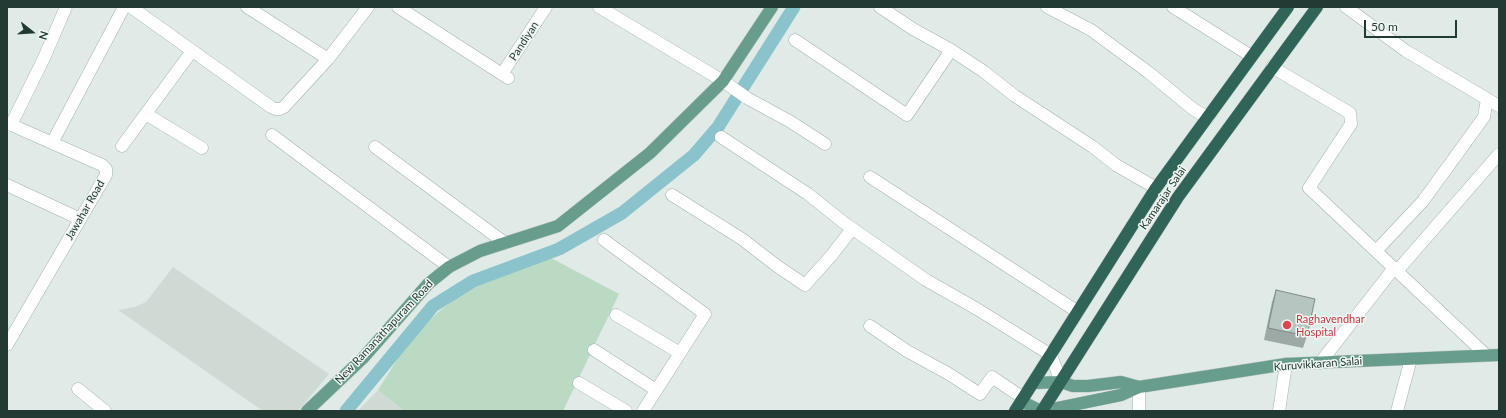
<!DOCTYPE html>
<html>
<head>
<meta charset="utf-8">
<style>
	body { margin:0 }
	#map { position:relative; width:1506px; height:418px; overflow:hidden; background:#e0eae6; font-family:Lato,sans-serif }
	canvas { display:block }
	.frame { position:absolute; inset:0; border:8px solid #223a33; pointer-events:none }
	.north { position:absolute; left:12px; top:12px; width:40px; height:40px; -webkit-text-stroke:3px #f1f7f4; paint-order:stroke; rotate:107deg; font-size:11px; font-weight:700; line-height:16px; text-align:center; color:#223a33 }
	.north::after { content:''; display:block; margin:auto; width:14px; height:18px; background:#223a33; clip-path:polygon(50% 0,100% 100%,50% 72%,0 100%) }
	.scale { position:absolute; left:1364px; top:20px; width:93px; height:18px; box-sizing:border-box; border:2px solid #223a33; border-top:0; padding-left:5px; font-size:12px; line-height:14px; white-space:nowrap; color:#223a33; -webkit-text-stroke:3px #f1f7f4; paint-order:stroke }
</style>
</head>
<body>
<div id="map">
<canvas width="1506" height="418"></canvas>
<div class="frame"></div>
<div class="north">N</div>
<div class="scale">50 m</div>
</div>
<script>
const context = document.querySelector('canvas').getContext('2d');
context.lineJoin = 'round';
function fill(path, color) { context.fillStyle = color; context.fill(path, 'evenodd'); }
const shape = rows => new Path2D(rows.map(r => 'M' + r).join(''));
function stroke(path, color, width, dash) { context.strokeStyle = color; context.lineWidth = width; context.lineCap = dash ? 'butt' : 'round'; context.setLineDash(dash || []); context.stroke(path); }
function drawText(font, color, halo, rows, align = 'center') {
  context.font = font + ' Lato,sans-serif'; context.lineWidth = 3; context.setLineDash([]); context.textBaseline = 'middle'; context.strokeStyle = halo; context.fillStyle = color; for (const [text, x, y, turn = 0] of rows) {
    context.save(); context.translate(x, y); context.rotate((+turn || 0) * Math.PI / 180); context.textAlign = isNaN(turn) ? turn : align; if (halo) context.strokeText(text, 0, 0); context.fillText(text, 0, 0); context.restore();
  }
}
fill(shape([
	[173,267,329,374,298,411,263,411,118,310,135,307,146,302],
	[378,390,404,411,358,411]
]), '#cfdad5');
fill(shape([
	[551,258,619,294,563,411,404,411,378,390,405,347,424,325,442,309,466,291,489,280]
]), '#badac3');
stroke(shape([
	[346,411,433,306,473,281,559,249,622,213,694,155,718,127,794,7]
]), '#8bc3cc', 13);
const minor = shape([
	[131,7,271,107,275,109,280,109,284,107,328,59],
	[247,7,328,59,368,7],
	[398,7,508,78],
	[599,7,723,81,747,98,791,122,825,144],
	[880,7,913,29,951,50,983,71,1015,96,1093,147,1116,165,1156,188],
	[1047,7,1091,30,1148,72,1193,109,1208,118],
	[1173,7,1251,56],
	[1346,7,1406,51,1499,106],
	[795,40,907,115,951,50],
	[1272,67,1350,113,1351,124,1309,188,1486,355],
	[502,74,546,7],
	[146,114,202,148],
	[7,123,102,165,106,169,106,175,7,345],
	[11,125,44,58,66,7],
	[272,135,449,267],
	[721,137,808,194,843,222,926,280,977,309,1051,355,1061,382],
	[52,143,124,7],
	[122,146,192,51],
	[375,147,505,243],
	[870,177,1078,312],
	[7,185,80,219],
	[672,195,742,239,777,266,805,285,831,256,852,229],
	[604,240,705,314,643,411],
	[1376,251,1423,201,1484,117,1487,99],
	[1397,271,1499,154],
	[616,315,680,353],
	[870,326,907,351,949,374,980,394,992,377,1023,398],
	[594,350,656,390],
	[1320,363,1394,268],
	[579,383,626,411],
	[1139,387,1139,411],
	[78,389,105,411],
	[1279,411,1286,364],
	[1397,411,1411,359]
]);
const major = shape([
	[1033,383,1061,382,1073,386,1088,386,1121,382,1139,387],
	[1021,401,1041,411],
	[307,411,363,358,428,284,449,267,480,251,558,226,650,153,723,81,772,7],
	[1043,411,1121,395,1139,387,1286,364,1499,355]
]);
const highway = shape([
	[1015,411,1156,188,1288,7],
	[1042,411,1178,197,1317,7]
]);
stroke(minor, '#a3b2ad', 13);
stroke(major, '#bdc4c2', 13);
stroke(highway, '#bdc4c2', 13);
stroke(minor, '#fff', 12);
stroke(major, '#689d8e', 12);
stroke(highway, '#306458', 12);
fill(shape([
	[1276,290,1307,336,1303,348,1264,340,1272,302]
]), '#9da9a4');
const building = shape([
	[1276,290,1315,299,1307,336,1268,328,1276,290]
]);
fill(building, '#b6c5bf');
stroke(building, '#7f8a86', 1);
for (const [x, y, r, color] of [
	[1287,325,5,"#e0444e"]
]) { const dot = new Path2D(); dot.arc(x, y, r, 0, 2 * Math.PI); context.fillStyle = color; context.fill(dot); stroke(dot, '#f1f7f4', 1.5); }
drawText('11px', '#223a33', '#f1f7f4', [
	["Pandiyan",524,41,-57],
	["Kamarajar Salai",1163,198,-56],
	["Jawahar Road",85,210,-60],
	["New Ramanathapuram Road",384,332,-47],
	["Kuruvikkaran Salai",1318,364,-4]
]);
drawText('11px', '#be3a42', '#f1f7f4', [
	["Raghavendhar",1296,319],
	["Hospital",1296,332]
], 'left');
</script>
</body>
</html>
